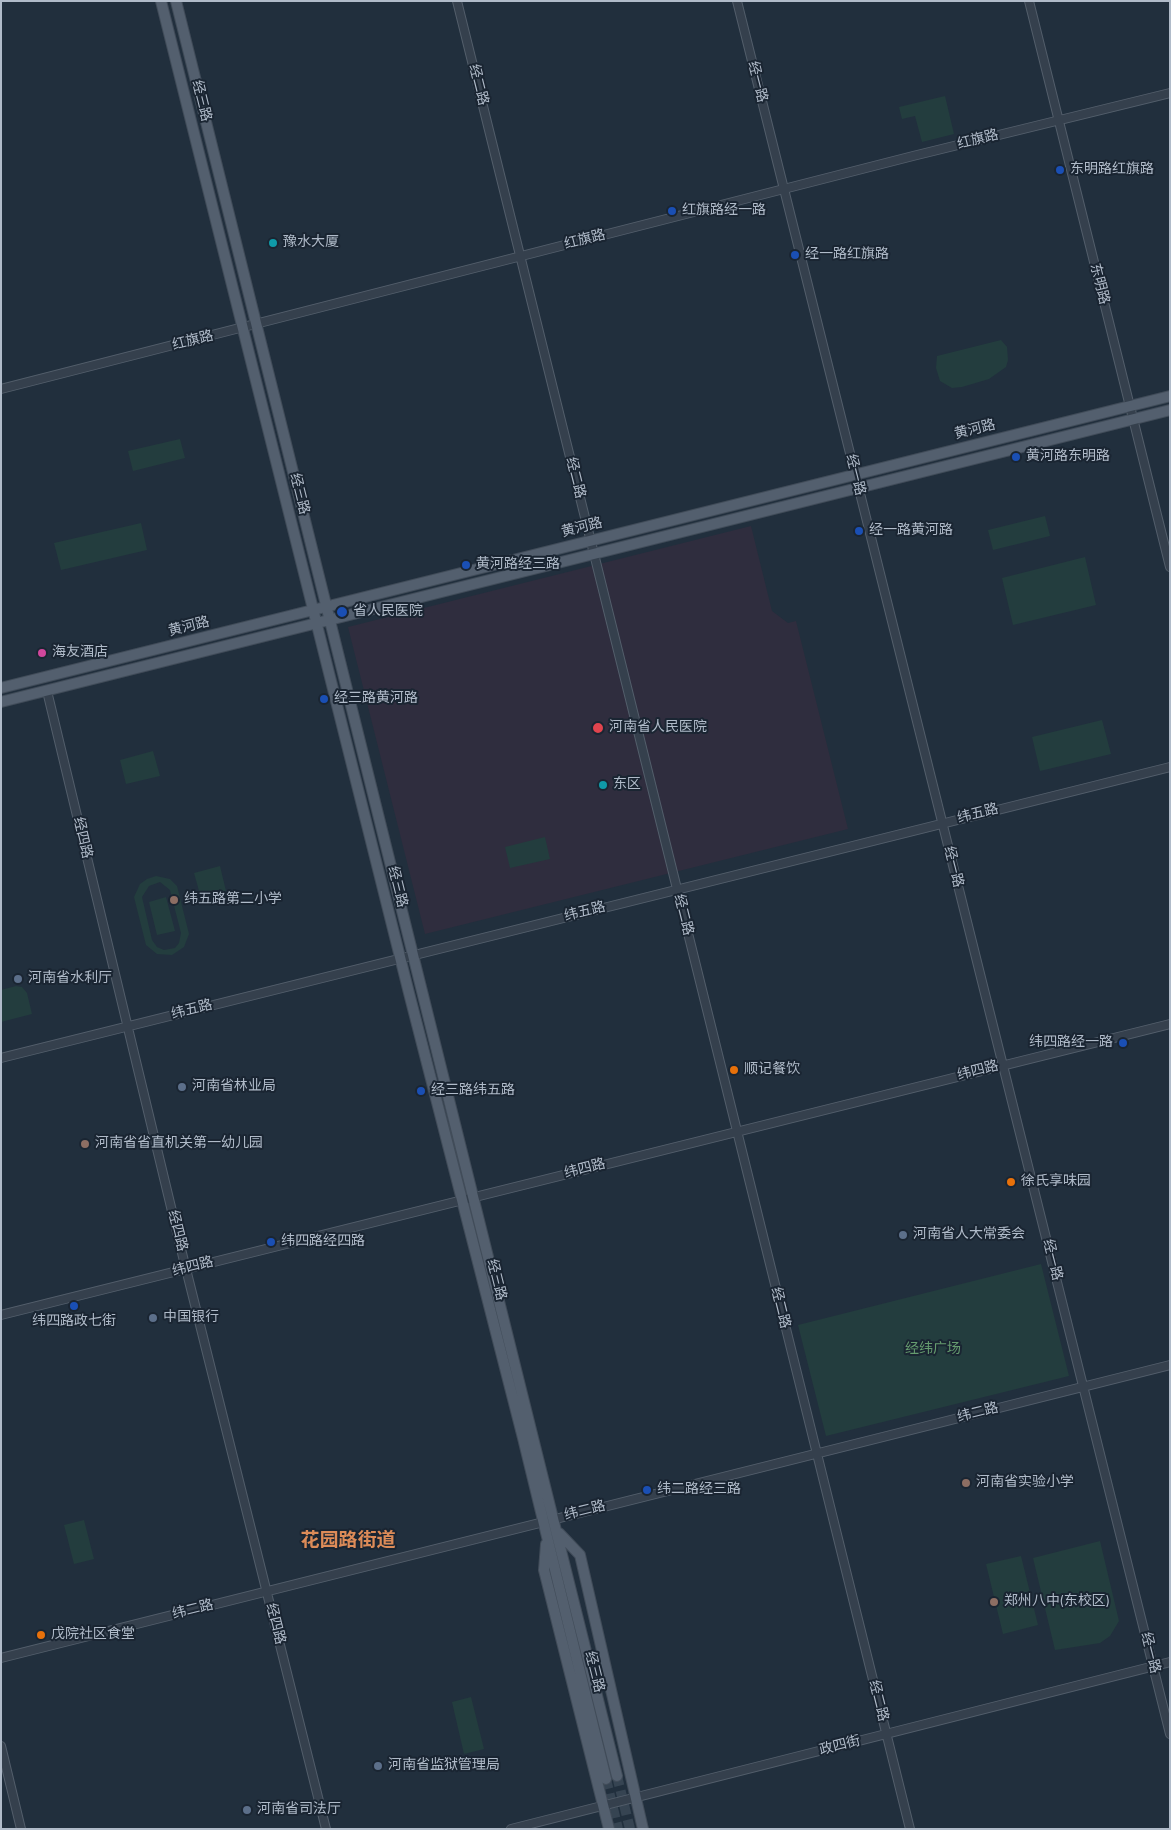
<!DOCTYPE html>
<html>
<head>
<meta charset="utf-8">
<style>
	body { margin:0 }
	#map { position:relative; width:1171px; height:1830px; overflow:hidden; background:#212f3d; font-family:"Titillium Web",sans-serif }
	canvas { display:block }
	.frame { position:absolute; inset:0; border:2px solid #b0bbc9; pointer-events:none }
</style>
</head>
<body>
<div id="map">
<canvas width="1171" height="1830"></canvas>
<div class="frame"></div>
</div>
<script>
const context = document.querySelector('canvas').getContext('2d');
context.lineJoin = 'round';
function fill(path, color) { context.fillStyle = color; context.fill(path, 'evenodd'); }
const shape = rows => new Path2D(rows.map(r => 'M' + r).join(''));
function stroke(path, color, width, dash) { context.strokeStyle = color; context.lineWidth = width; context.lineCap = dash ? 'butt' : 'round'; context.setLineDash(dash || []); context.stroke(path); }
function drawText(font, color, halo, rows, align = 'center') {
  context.font = font + ' "Titillium Web","Noto Sans SC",sans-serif'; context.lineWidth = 4; context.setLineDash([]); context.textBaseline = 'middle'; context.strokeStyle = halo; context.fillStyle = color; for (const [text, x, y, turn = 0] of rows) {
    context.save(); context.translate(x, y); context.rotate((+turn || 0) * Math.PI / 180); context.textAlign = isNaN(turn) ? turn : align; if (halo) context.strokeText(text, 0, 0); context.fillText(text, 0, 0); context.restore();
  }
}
fill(shape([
	[751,526,772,611,788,623,796,621,848,829,425,934,348,627]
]), '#2f2d3e');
fill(shape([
	[945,96,954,134,922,142,915,116,902,119,899,107],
	[1001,340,1007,347,1008,360,1006,367,989,379,962,387,952,388,940,381,936,368,937,356],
	[180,439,185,458,133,471,128,451],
	[1045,516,1050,536,993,550,988,530],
	[141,523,147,550,61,570,54,543],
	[1085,557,1096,605,1013,625,1002,578],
	[1102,720,1111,754,1040,771,1032,737],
	[153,751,160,776,126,784,120,760],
	[545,837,550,859,510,868,505,847],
	[220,866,226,891,201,898,194,873],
	[156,876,170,879,177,886,189,934,184,947,172,955,157,954,146,945,134,897,140,884,147,879],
	[160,882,170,890,181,933,179,943,175,948,164,950,157,947,152,940,142,897,149,886],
	[166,897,175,931,157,935,149,902],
	[16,986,22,987,27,993,32,1014,1,1022,1,990],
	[1041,1264,1069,1376,826,1436,798,1325],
	[84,1520,94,1559,74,1564,64,1525],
	[1100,1541,1119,1621,1110,1636,1100,1643,1055,1650,1033,1558],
	[1021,1556,1038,1625,1003,1634,986,1564],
	[471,1697,484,1749,464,1754,452,1702]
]), '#233d3e');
stroke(shape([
	[617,1776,630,1829],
	[606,1779,618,1829]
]), '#364452', 10, [10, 5]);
const minor = shape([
	[457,1,910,1829],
	[737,1,1170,1734],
	[1029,1,1170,567],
	[1,389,913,156,1170,93],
	[47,691,183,1257,326,1829],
	[1,1058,1170,767],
	[1,1315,1170,1024],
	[1,1658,1170,1365],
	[1,1746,21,1829],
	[511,1829,1170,1662]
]);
const major = shape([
	[161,1,409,993,523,1438,606,1779],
	[176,1,617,1776],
	[1,688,1170,396],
	[1,702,1170,410],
	[559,1533,580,1555,643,1829],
	[546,1544,544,1570,609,1829]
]);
stroke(minor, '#535e6b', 10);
stroke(major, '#414c59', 12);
stroke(minor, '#35404d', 8);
stroke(major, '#535f6e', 10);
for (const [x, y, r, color] of [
	[1060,170,5,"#1a4fb4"],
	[672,211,5,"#1a4fb4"],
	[273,243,5,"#0f9aa8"],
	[795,255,5,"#1a4fb4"],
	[1016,457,5,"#1a4fb4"],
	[859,531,5,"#1a4fb4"],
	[466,565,5,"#1a4fb4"],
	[342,612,6,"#1a4fb4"],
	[42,653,5,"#d1479c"],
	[324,699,5,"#1a4fb4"],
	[598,728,6,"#e0444e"],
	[603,785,5,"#0f9aa8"],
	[174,900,5,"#8d6e63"],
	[18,979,5,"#5c6f8a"],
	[1123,1043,5,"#1a4fb4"],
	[734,1070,5,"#e8710a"],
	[182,1087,5,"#5c6f8a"],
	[421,1091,5,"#1a4fb4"],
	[85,1144,5,"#8d6e63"],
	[1011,1182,5,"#e8710a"],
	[903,1235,5,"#5c6f8a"],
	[271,1242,5,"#1a4fb4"],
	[74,1306,5,"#1a4fb4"],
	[153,1318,5,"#5c6f8a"],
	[966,1483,5,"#8d6e63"],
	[647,1490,5,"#1a4fb4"],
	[994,1602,5,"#8d6e63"],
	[41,1635,5,"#e8710a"],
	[378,1766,5,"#5c6f8a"],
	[247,1810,5,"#5c6f8a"]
]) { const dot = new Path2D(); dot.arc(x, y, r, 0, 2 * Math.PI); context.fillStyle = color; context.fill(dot); stroke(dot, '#1a2532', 2); }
drawText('14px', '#b0bbc9', '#1a2532', [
	["经一路",757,82,76],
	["经二路",478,85,76],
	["经三路",201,101,76],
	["红旗路",978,140,-14],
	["红旗路",585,240,-14],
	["东明路",1099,284,76],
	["红旗路",193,341,-14],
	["黄河路",975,430,-14],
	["经一路",855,475,76],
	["经二路",575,478,76],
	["经三路",299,494,76],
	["黄河路",582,528,-14],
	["黄河路",189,627,-14],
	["纬五路",978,814,-14],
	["经四路",82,838,77],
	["经一路",953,867,76],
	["经三路",397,887,76],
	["纬五路",585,912,-14],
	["经二路",683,915,76],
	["纬五路",192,1010,-14],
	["纬四路",978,1071,-14],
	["纬四路",585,1169,-14],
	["经四路",177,1231,76],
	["经一路",1052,1260,76],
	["纬四路",193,1267,-14],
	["经三路",496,1280,76],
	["经二路",780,1308,76],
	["纬二路",978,1413,-14],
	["纬二路",585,1511,-14],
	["纬二路",193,1610,-14],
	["经四路",275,1624,76],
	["经一路",1150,1653,76],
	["经三路",594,1672,76],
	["经二路",878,1701,76],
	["政四街",840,1746,-14]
]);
drawText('14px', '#b0bbc9', '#1a2532', [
	["东明路红旗路",1070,170],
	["红旗路经一路",682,211],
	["豫水大厦",283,243],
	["经一路红旗路",805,255],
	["黄河路东明路",1026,457],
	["经一路黄河路",869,531],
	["黄河路经三路",476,565],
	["省人民医院",353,612],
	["海友酒店",52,653],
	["经三路黄河路",334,699],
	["河南省人民医院",609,728],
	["东区",613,785],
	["纬五路第二小学",184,900],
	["河南省水利厅",28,979],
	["纬四路经一路",1113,1043,"right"],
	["顺记餐饮",744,1070],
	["河南省林业局",192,1087],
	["经三路纬五路",431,1091],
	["河南省省直机关第一幼儿园",95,1144],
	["徐氏享味园",1021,1182],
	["河南省人大常委会",913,1235],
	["纬四路经四路",281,1242],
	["中国银行",163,1318],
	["纬四路政七街",74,1322,"center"],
	["河南省实验小学",976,1483],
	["纬二路经三路",657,1490],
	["郑州八中(东校区)",1004,1602],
	["戊院社区食堂",51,1635],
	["河南省监狱管理局",388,1766],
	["河南省司法厅",257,1810]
], 'left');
drawText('14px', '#669c6f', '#1a2532', [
	["经纬广场",933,1350]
]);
drawText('bold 19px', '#dc8b58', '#1a2532', [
	["花园路街道",348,1541]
]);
</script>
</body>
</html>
